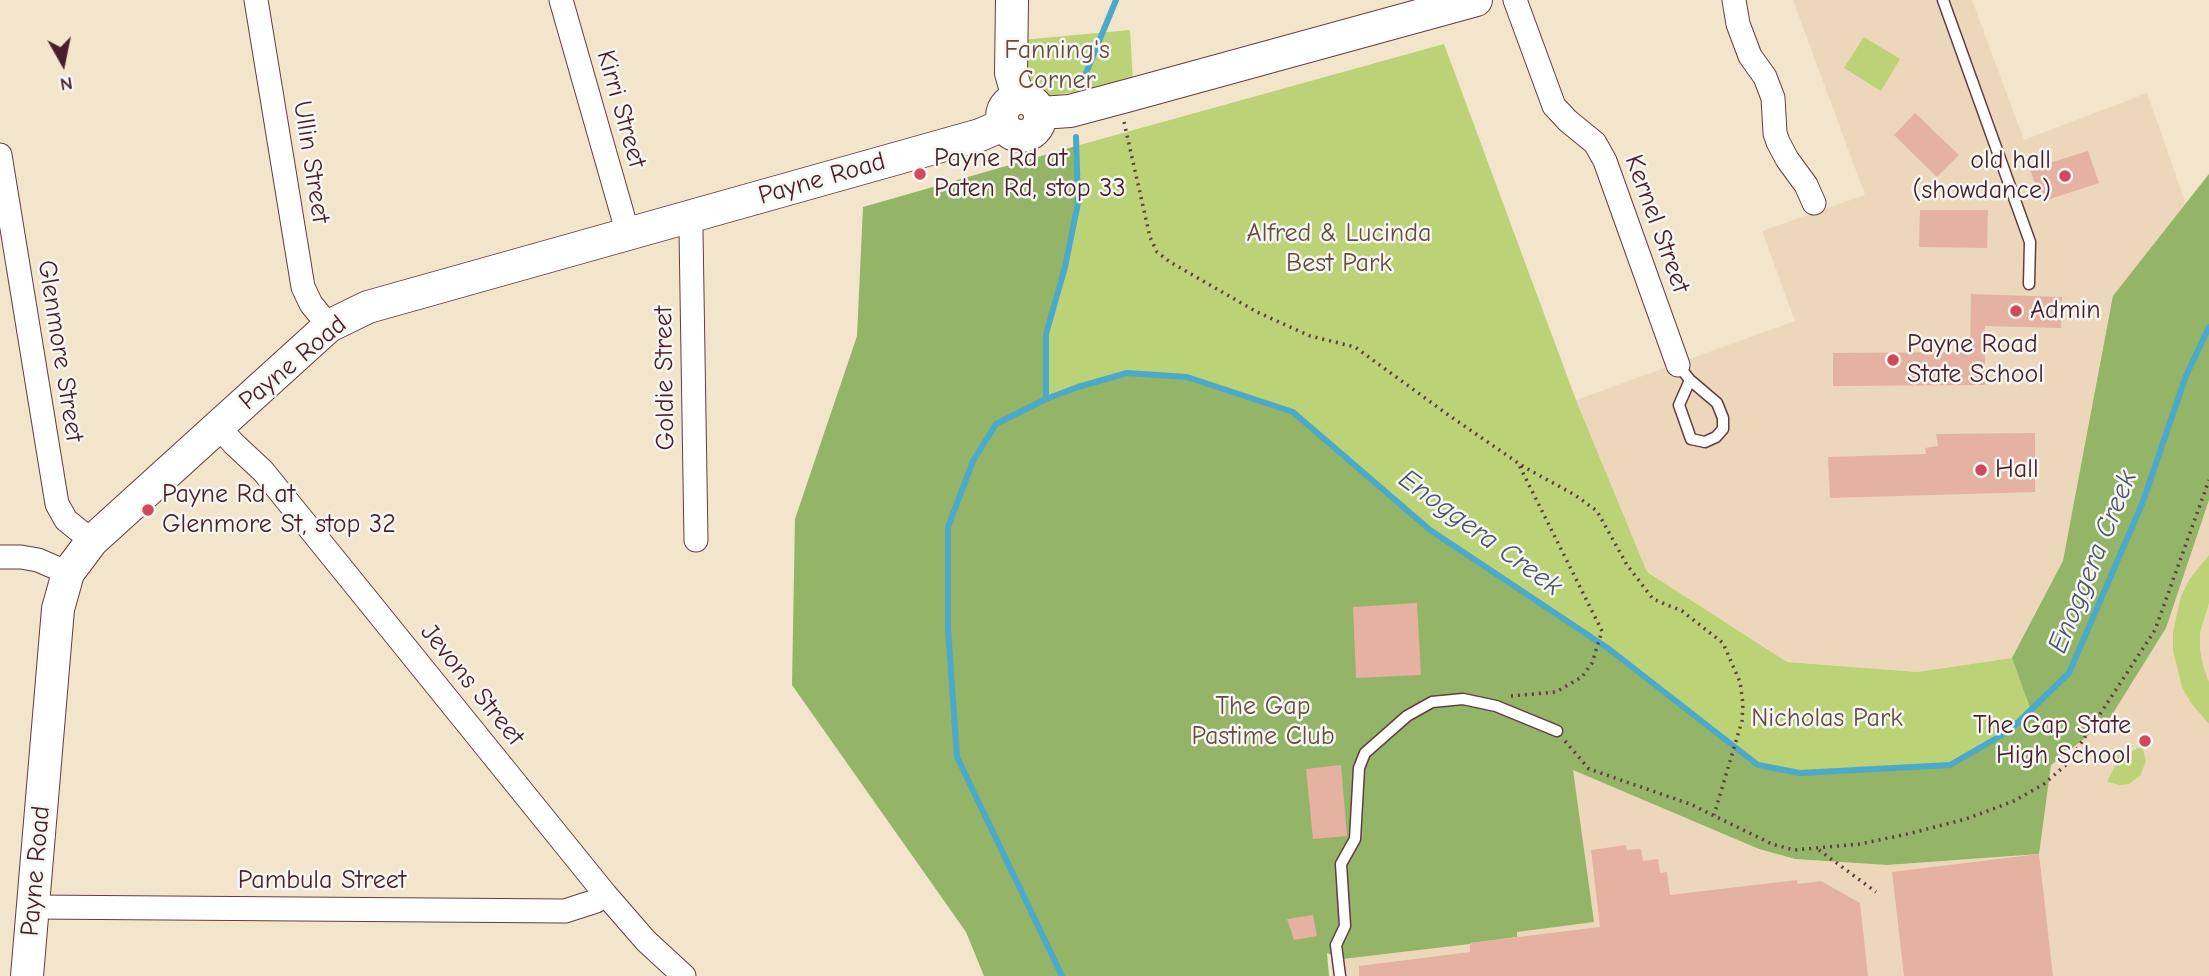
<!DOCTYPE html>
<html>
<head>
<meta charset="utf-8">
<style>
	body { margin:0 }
	#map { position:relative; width:2209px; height:976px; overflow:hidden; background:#f3e4cc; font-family:"Comic Neue",sans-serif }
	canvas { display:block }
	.north { position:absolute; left:28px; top:28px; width:70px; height:70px; -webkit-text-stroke:5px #f6f6f2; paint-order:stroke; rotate:171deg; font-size:19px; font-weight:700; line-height:28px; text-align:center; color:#4a1f2b }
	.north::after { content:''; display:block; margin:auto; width:24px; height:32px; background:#4a1f2b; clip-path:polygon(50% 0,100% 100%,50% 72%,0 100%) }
</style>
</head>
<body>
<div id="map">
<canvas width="2209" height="976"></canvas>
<div class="north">N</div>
</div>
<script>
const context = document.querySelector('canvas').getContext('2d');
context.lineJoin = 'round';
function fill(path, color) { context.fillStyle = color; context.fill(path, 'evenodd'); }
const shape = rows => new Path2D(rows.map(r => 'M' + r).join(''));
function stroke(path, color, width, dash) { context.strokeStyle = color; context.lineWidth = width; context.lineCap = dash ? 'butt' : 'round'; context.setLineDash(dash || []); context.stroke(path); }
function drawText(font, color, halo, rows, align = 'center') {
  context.font = font + ' "Comic Neue",sans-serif'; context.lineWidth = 5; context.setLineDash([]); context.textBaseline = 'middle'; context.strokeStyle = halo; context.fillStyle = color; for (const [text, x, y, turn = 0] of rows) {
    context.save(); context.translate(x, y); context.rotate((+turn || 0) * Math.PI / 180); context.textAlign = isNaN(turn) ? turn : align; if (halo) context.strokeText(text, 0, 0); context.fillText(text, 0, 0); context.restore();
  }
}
fill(shape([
	[1793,0,1972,0,2024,140,2147,93,2186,204,2113,296,2063,561,2012,658,1917,672,1787,662,1647,572,1576,400,1795,321,1762,231,1865,195],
	[2209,500,2209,976,1345,976,1343,959,1470,944,1470,943,1517,937,1516,932,1573,769,1759,849,1795,859,1887,865,2038,854,2051,765,2110,718,2166,628]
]), '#edd7bb');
fill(shape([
	[1130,30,1133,82,1051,96,1022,85,1022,40],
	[1864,37,1900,59,1881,91,1844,68],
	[1444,44,1576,400,1647,572,1787,662,1917,672,2012,658,2063,561,2113,296,2209,174,2069,673,2009,731,1950,765,1800,773,1758,765,1609,649,1430,530,1293,412,1187,377,1127,373,1078,387,1046,399,1046,334,1065,267,1078,203,1076,146],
	[2209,555,2209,603,2200,632,2200,649,2203,666,2209,682,2209,724,2191,703,2182,687,2173,651,2173,632,2181,596,2189,580],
	[2142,746,2146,761,2140,776,2129,784,2120,785,2107,782,2116,764,2110,758,2119,748,2127,754]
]), '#bbd276');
fill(shape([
	[1076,146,1078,203,1065,267,1046,334,1046,398,1078,387,1127,373,1187,377,1293,412,1430,530,1609,649,1758,765,1800,773,1950,765,2009,731,2031,710,2012,658,2063,561,2113,296,2209,174,2209,500,2166,628,2110,718,2051,765,2039,854,1887,865,1795,859,1759,849,1573,770,1594,922,1517,932,1517,937,1471,943,1470,944,1343,959,1327,953,1329,976,984,976,966,932,792,685,795,519,857,336,863,207]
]), '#94b467');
stroke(shape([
	[1086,73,1116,0],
	[1046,399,1046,334,1065,267,1078,203,1076,137],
	[1062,976,957,757,948,629,948,527,973,461,996,424,1046,399,1078,387,1127,373,1187,377,1293,412,1430,530,1609,649,1758,765,1800,773,1950,765,2009,731,2069,673,2142,504,2186,376,2209,327]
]), '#4baaca', 6);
fill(shape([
	[1915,113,1959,155,1937,177,1894,135],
	[2088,151,2099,183,2041,202,2030,169],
	[1920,210,1988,210,1987,248,1919,247],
	[1971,294,2062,297,2061,328,1985,326,1985,385,1833,386,1833,353,1970,352],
	[2035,433,2035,492,1830,498,1828,457,1926,454,1925,448,1938,446,1936,434],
	[1417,603,1421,675,1356,678,1353,607],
	[1341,765,1347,836,1313,839,1306,769],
	[1626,845,1627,850,1641,849,1643,861,1658,859,1660,873,1667,872,1670,895,1797,880,1798,884,1821,881,1860,903,1868,976,1359,976,1359,966,1470,952,1470,943,1600,927,1591,850],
	[2039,854,2053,976,1904,976,1892,872],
	[1313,915,1317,936,1294,940,1287,919]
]), '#e5b1a1');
const lane = shape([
	[1943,0,2030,242,2029,284],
	[1678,365,1690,380,1717,403,1723,418,1723,429,1716,437,1705,442,1691,439,1679,405,1690,380],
	[1340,976,1336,945,1345,926,1341,864,1355,839,1359,768,1365,753,1407,716,1432,702,1463,699,1496,706,1557,731]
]);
const street = shape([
	[256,0,303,287,311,304,329,326],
	[561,0,628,234],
	[1515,0,1554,106,1568,121,1595,143,1605,161,1678,365],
	[1734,0,1738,24,1750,56,1765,77,1773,98,1775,133,1778,142,1787,159,1806,185,1814,203],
	[0,155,57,504,66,520,92,541],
	[688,217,691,231,696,540],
	[218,426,234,444,263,471,606,895,646,941,684,976],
	[0,557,21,557,38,560,68,573],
	[34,907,565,911,596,901,606,895]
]);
const secondary = shape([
	[1012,0,1011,73,1018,98],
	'1002 117a19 19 0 1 1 38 0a19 19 0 1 1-38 0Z',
	[1040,113,1070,111,1130,95,1476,0],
	[27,976,58,609,68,573,92,541,329,326,368,307,980,135,1003,125]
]);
stroke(lane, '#633d43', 13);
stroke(street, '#633d43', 25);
stroke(secondary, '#633d43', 34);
stroke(shape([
	[1124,122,1150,237,1157,252,1170,262,1257,312,1310,336,1355,347,1447,414,1524,467,1575,495,1597,511,1627,565,1653,599,1682,611,1723,643,1740,682,1743,704,1742,721,1714,815],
	[1511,696,1556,692,1582,677,1592,663,1602,631,1519,465],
	[1565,741,1589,769,1690,804,1772,844,1794,850,1860,844,1912,833,1966,819,2014,801,2044,784,2068,763,2155,630,2209,480],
	[1819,850,1876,892]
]), '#633d43', 3.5, [2, 5]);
stroke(lane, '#fff', 10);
stroke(street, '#fff', 23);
stroke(secondary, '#fff', 32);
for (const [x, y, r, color] of [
	[920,174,7,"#d1495b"],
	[2065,176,7,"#d1495b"],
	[2016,311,7,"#d1495b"],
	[1893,360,7,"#d1495b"],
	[1981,470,7,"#d1495b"],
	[148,510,7,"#d1495b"],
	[2145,741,7,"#d1495b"]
]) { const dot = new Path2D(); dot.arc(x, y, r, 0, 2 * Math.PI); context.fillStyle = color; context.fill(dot); stroke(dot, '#f6f6f2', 2.5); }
drawText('26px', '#664c3e', '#f6f6f2', [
	["Fanning's",1057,51],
	["Corner",1057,81],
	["Alfred & Lucinda",1339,234],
	["Best Park",1339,264],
	["The Gap",1263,707],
	["Pastime Club",1263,737],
	["Nicholas Park",1827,719]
]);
drawText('26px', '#4a1f2b', '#f6f6f2', [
	["Kirri Street",621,109,74],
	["Ullin Street",311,162,81],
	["Payne Road",822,179,-16],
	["Kernel Street",1657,224,70],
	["Glenmore Street",60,351,81],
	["Payne Road",293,363,-40],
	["Goldie Street",665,378,-91],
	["Jevons Street",472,685,51],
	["Payne Road",36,871,-85],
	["Pambula Street",322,881]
]);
drawText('26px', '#4a1f2b', '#f6f6f2', [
	["Payne Rd at",934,159],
	["Paten Rd, stop 33",934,189],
	["old hall",2051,161,"right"],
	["(showdance)",2051,191,"right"],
	["Admin",2030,311],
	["Payne Road",1907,345],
	["State School",1907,375],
	["Hall",1995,470],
	["Payne Rd at",162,495],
	["Glenmore St, stop 32",162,525],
	["The Gap State",2131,726,"right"],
	["High School",2131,756,"right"]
], 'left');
drawText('italic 28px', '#4a576b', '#f6f6f2', [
	["Enoggera Creek",1480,533,36],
	["Enoggera Creek",2093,562,-68]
]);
</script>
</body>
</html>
